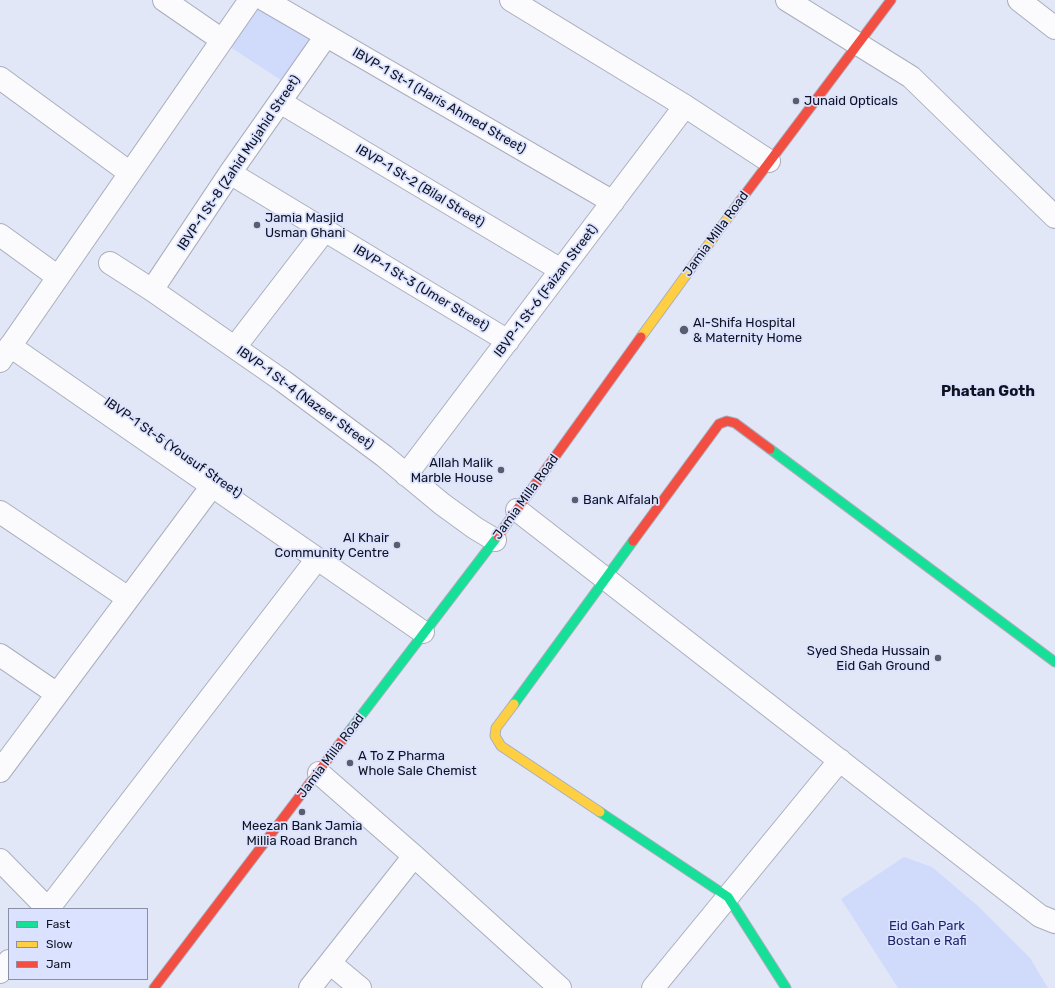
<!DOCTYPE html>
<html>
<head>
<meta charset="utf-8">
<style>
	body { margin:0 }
	#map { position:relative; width:1055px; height:988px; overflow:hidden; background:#e2e7f7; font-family:Rubik,sans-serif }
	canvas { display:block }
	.legend { position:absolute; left:8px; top:908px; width:140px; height:72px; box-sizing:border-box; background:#dae2ff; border:1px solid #898fa5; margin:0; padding:5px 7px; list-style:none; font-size:12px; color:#10131f }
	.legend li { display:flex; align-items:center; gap:8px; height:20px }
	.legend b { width:20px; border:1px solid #898fa5 }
</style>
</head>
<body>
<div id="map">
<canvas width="1055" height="988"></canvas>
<ul class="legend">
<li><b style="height:5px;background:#16e098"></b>Fast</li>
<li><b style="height:5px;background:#ffcf43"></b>Slow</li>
<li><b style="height:5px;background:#f24e42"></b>Jam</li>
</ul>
</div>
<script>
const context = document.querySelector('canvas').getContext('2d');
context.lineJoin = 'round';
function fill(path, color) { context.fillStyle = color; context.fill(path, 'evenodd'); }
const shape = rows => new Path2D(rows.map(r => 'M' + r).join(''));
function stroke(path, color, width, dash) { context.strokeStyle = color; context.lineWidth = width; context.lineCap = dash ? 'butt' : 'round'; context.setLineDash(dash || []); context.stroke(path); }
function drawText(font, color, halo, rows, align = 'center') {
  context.font = font + ' Rubik,sans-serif'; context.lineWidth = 3.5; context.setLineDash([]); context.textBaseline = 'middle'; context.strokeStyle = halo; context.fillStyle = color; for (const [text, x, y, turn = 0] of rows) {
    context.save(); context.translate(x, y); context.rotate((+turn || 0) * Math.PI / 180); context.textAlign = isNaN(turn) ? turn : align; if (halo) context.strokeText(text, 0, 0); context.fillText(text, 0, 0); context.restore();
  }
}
fill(shape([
	[257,0,320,39,287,84,227,45],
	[904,857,932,867,978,906,1030,958,1048,988,898,988,841,899]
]), '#d0dafa');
const street = shape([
	[164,0,222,40],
	[265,0,613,202],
	[511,0,685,106,769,161],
	[787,0,911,77,1055,217],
	[1019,0,1055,28],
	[0,78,130,173],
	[280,102,561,270],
	[230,173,508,341],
	[0,235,58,277],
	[110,263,152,290,283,381,384,456,442,504,475,528,495,540],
	[152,290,230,173,326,36],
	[10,346,423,632],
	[235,347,325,230],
	[0,361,250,0],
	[406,475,685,106],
	[517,510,1040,916,1055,922],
	[0,512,128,598],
	[0,655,57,694],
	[0,771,212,486],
	[319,773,414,856,560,988],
	[0,860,48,909],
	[48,909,317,559],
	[330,963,360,988],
	[0,972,9,961],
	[310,988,414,856],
	[653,988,840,760]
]);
const fast = shape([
	[770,449,1055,662],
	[514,704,633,541],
	[344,738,498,536],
	[600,812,728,897,786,988]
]);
const slow = shape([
	[641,337,740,201],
	[514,704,496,728,495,736,501,746,600,812]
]);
const jam = shape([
	[740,201,891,0],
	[498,536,641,337],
	[633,541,719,424,727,421,735,423,770,449],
	[154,988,344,738]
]);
stroke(street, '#aaaebc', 24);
stroke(fast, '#aaaebc', 11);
stroke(slow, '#aaaebc', 11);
stroke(jam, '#aaaebc', 11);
stroke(street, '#fbfbfe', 22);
stroke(fast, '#16e098', 9);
stroke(slow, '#ffcf43', 9);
stroke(jam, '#f24e42', 9);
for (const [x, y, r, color] of [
	[796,101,4,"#5a5d6b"],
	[257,225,4,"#5a5d6b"],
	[684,330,5,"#5a5d6b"],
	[501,470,4,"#5a5d6b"],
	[575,500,4,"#5a5d6b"],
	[397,545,4,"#5a5d6b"],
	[938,658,4,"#5a5d6b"],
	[350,763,4,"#5a5d6b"],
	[302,812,4,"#5a5d6b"]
]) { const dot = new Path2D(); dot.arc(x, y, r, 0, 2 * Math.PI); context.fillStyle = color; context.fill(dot); stroke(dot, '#dae2ff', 1.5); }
drawText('13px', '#10131f', '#dae2ff', [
	["IBVP-1 St-1 (Haris Ahmed Street)",439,101,30],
	["IBVP-1 St-8 (Zahid Mujahid Street)",239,163,-56],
	["IBVP-1 St-2 (Bilal Street)",420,186,31],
	["Jamia Milla Road",716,234,-54],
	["IBVP-1 St-3 (Umer Street)",421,288,31],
	["IBVP-1 St-6 (Faizan Street)",546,291,-53],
	["IBVP-1 St-4 (Nazeer Street)",305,398,36],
	["IBVP-1 St-5 (Yousuf Street)",173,448,35],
	["Jamia Milla Road",526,497,-54],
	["Jamia Milla Road",331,756,-53]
]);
drawText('13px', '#10131f', '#dae2ff', [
	["Junaid Opticals",804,101],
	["Jamia Masjid",265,218],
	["Usman Ghani",265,233],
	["Al-Shifa Hospital",693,323],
	["& Maternity Home",693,338],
	["Allah Malik",493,463,"right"],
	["Marble House",493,478,"right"],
	["Bank Alfalah",583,500],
	["Al Khair",389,538,"right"],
	["Community Centre",389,553,"right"],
	["Syed Sheda Hussain",930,651,"right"],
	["Eid Gah Ground",930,666,"right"],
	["A To Z Pharma",358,756],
	["Whole Sale Chemist",358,771],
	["Meezan Bank Jamia",302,826,"center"],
	["Millia Road Branch",302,841,"center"]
], 'left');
drawText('13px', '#1e266b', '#dae2ff', [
	["Eid Gah Park",927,926],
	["Bostan e Rafi",927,941]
]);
drawText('bold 15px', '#10131f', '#dae2ff', [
	["Phatan Goth",988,392]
]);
</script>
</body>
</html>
